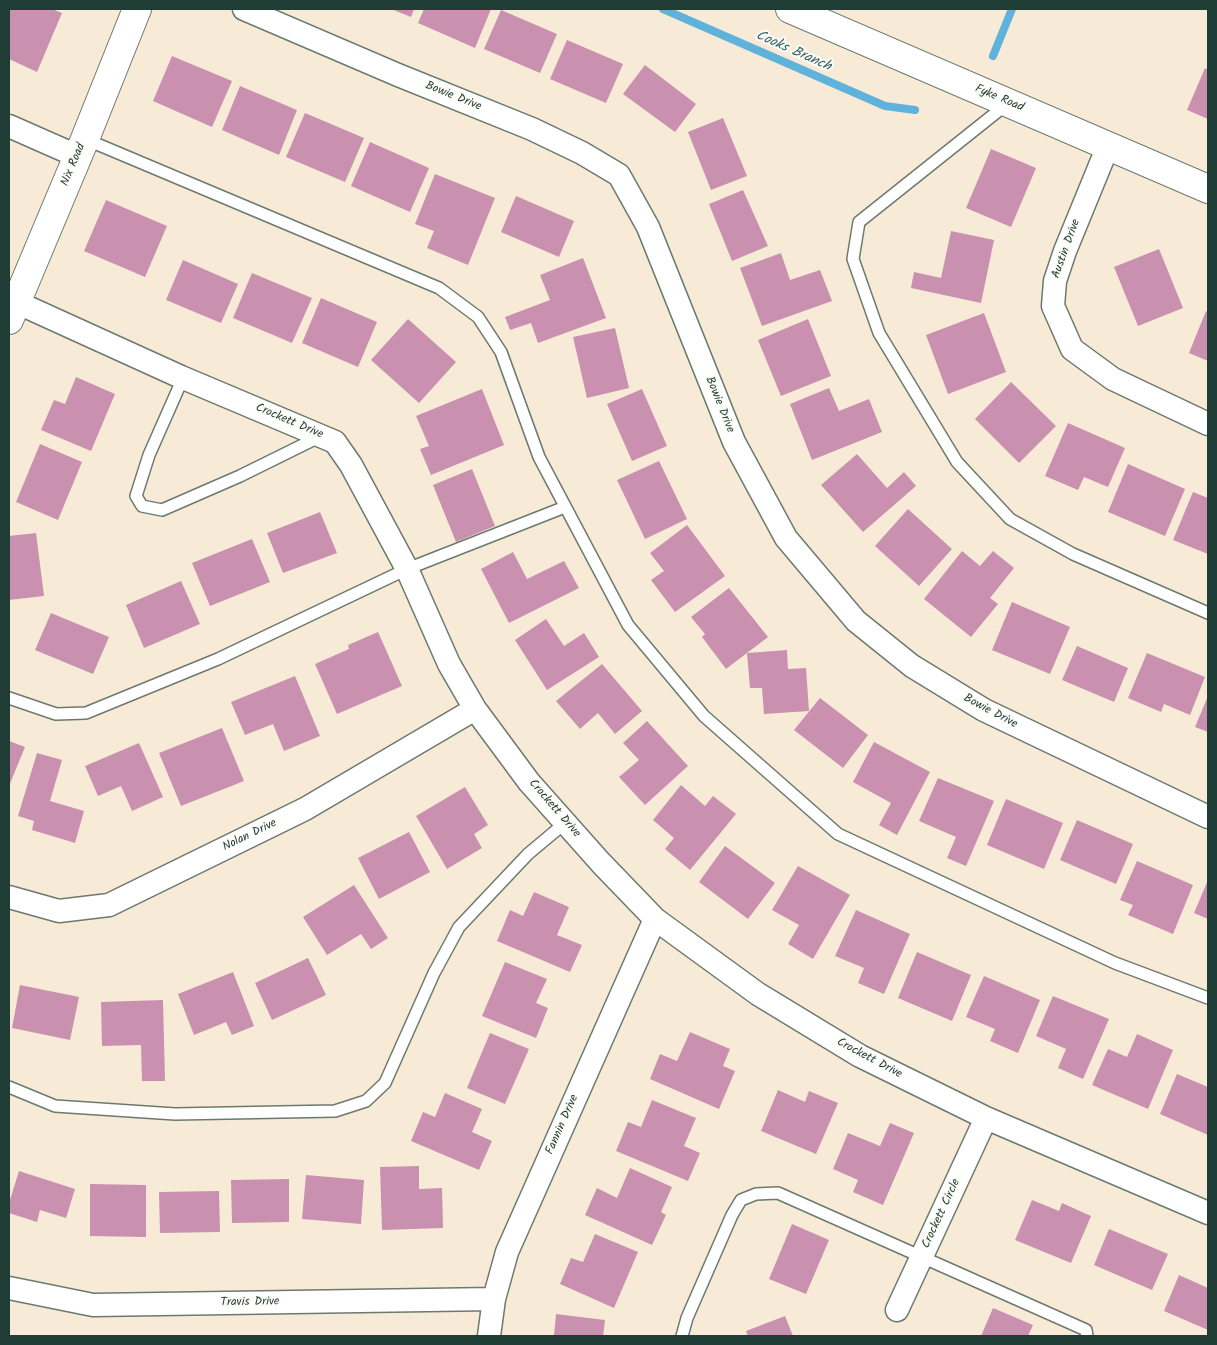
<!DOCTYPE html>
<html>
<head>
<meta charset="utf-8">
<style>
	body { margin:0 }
	#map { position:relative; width:1217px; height:1345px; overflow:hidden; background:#f7ebd8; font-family:Kalam,sans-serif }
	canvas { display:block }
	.frame { position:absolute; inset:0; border:10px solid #1f3d34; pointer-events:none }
</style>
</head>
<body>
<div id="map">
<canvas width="1217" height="1345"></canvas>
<div class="frame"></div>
</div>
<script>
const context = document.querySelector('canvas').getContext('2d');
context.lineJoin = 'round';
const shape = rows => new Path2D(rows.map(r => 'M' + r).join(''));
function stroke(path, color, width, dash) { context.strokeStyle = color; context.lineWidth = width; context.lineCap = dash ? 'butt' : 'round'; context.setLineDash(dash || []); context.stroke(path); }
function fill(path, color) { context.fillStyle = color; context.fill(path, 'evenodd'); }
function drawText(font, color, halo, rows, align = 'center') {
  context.font = font + ' Kalam,sans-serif'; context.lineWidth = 4; context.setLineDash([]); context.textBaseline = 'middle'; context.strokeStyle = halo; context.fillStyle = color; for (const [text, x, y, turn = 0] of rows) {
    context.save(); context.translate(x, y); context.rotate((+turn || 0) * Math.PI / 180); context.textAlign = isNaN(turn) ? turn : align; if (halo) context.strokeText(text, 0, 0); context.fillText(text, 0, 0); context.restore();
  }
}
stroke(shape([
	[663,9,885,106,915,110],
	[993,56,1012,9]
]), '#5fb2da', 8);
fill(shape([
	[9,9,52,9,62,13,37,72,9,59],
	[391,9,414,9,411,17],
	[424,9,491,9,475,48,418,23],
	[501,10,557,34,540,73,484,49],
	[567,40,623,64,606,103,550,79],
	[172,56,232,81,212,127,153,101],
	[645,65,696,104,675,132,623,94],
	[1205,68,1208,70,1208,119,1187,110],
	[240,86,297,110,279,155,222,130],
	[305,113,364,138,345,182,286,157],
	[723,118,747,176,711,190,688,132],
	[370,142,429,168,410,212,351,186],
	[991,149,1036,168,1011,227,966,208],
	[435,174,495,198,468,265,427,248,434,231,415,224],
	[743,190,768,246,732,261,709,204],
	[516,196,574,221,559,257,501,232],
	[106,200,167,226,145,277,84,251],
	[951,231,994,240,981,303,911,288,914,272,941,278],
	[1159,249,1183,308,1138,326,1114,267],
	[781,253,790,280,820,270,832,301,762,326,740,268],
	[583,258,606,318,538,343,531,323,510,330,505,317,550,300,540,275],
	[183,260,238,284,221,323,166,300],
	[252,273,312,298,292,343,233,318],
	[321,298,377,322,358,367,302,343],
	[1206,311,1208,312,1208,361,1189,353],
	[984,313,1006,372,948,394,926,335],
	[408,319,456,362,419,403,371,360],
	[808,319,831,376,781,396,758,340],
	[615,328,629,388,587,398,573,337],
	[76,377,115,394,91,451,41,430,54,400,65,404],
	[1011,382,1056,426,1019,463,975,419],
	[829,388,839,411,869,399,882,432,812,460,790,404],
	[482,389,504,445,431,475,420,449,429,446,416,416],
	[642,389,667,446,632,461,607,404],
	[1068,423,1125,448,1108,487,1084,477,1078,490,1045,476],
	[40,444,82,462,58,520,16,502],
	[857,454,887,488,904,472,916,486,863,532,821,485],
	[659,461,687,519,645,539,617,480],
	[1128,464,1185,489,1165,536,1108,512],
	[472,469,495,526,456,542,433,485],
	[1193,492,1208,498,1208,554,1173,540],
	[908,509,952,549,919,586,875,546],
	[320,512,337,553,283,573,267,533],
	[687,525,725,576,675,612,651,580,664,571,650,553],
	[36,533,44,596,9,600,9,536],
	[252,539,270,582,210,606,192,563],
	[962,551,980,566,993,551,1014,568,990,598,998,604,971,637,924,599],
	[513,552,527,579,564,561,579,588,509,623,481,569],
	[181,581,200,624,144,648,126,605],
	[729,588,768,637,726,669,702,637,705,634,691,617],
	[1012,602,1070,627,1050,674,992,650],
	[51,613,109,637,93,674,35,650],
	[546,619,564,646,584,633,599,657,547,690,515,640],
	[378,632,402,686,337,714,315,664,349,649,348,645],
	[1077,646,1128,668,1114,702,1062,680],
	[787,650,788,669,806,668,809,711,764,714,762,688,750,688,747,653],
	[1147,653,1205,677,1190,715,1164,704,1161,712,1128,698],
	[602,664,642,711,615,734,598,713,580,729,556,701],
	[295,676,320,736,284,751,273,724,245,735,231,702],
	[1208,696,1208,732,1195,727],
	[820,698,868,735,843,768,794,730],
	[647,721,688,766,645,805,619,777,639,760,623,743],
	[222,728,244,781,181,806,159,753],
	[9,741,25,747,9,786],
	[874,742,930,772,897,835,879,825,891,803,853,782],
	[139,743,163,797,132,811,121,786,98,796,85,766],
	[37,753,62,760,50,801,84,811,75,843,32,830,34,821,18,816],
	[938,778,994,801,966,866,947,858,956,837,919,821],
	[681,785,705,806,713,796,736,814,690,870,665,849,674,838,653,820],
	[465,787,488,825,474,834,482,848,447,869,416,816],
	[1006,799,1063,823,1044,869,987,845],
	[1077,820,1133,844,1116,884,1060,860],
	[409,832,430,872,379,899,358,858],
	[725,846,775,883,748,919,699,882],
	[1137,861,1193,885,1173,934,1128,915,1133,905,1120,900],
	[798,866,850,895,813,959,788,944,799,925,772,910],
	[1208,880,1208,919,1194,913],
	[354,885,388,938,371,949,361,934,327,955,303,917],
	[534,892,569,907,557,935,582,945,570,972,497,941,510,910,523,916],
	[856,910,910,934,884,994,858,983,864,968,835,956],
	[917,952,971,975,952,1021,898,998],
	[308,958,326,995,272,1020,255,983],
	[505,962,547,979,536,1003,548,1008,536,1038,482,1016],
	[233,972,254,1026,232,1035,226,1022,194,1035,178,994],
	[984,976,1040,1000,1018,1053,990,1041,995,1029,966,1017],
	[20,985,79,997,70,1040,12,1028],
	[1053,996,1109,1019,1083,1079,1058,1068,1066,1049,1036,1036],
	[163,1000,165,1081,142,1081,141,1045,102,1046,101,1002],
	[690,1032,730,1049,723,1066,735,1071,719,1109,650,1079,660,1054,677,1061],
	[490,1033,529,1049,505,1104,467,1088],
	[1137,1034,1173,1050,1148,1109,1092,1085,1108,1049,1127,1057],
	[1177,1074,1208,1087,1208,1135,1160,1114],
	[778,1090,805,1102,809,1091,838,1103,816,1154,761,1131],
	[445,1093,482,1109,472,1132,492,1141,479,1170,411,1141,423,1112,435,1117],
	[652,1100,696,1118,684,1146,700,1153,688,1181,616,1151,628,1122,641,1127],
	[890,1123,914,1133,883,1205,853,1192,858,1180,833,1169,848,1133,880,1146],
	[419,1166,419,1189,442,1188,443,1228,382,1230,380,1167],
	[630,1168,672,1187,661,1212,666,1215,652,1245,585,1215,597,1188,617,1198],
	[19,1171,75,1189,66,1218,40,1210,37,1222,9,1213,9,1203],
	[306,1175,364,1180,361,1224,302,1219],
	[289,1179,289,1222,232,1223,231,1180],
	[90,1184,146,1185,146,1237,90,1236],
	[219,1191,220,1232,160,1233,159,1192],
	[1032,1200,1059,1211,1062,1203,1091,1216,1071,1263,1015,1240],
	[792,1224,829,1240,806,1294,769,1279],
	[1109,1229,1168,1254,1152,1290,1094,1265],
	[595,1234,638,1252,614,1308,560,1284,571,1258,583,1262],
	[1179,1275,1208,1288,1208,1330,1164,1311],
	[993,1308,1033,1325,1028,1336,981,1336],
	[556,1314,605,1320,603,1336,554,1336],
	[785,1316,793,1336,748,1336,746,1331]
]), '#c991af');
const lane = shape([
	[1007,104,859,222,853,259,879,333,957,462,1010,519,1073,554,1208,613],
	[85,139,439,288,478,317,501,352,539,457,628,625,704,716,838,834,1115,963,1208,998],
	[183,378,149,455,136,496,142,506,162,510,240,476,321,436],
	[9,698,56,714,86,713,218,659,407,569,565,507],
	[9,1087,55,1106,175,1114,335,1111,366,1101,385,1083,434,973,459,927,528,854,565,823],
	[682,1336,687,1318,732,1215,741,1200,756,1194,778,1193,1086,1330,1087,1336]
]);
const street = shape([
	[244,9,398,75,532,129,582,153,619,175,648,227,734,442,786,538,856,621,912,666,984,710,1208,817],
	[9,126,77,156],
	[1108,146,1065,251,1055,281,1053,306,1072,349,1113,379,1208,424],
	[16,302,181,377,335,442,351,465,407,569,449,664,475,709,529,782,601,863,655,919,758,994,860,1056,986,1118,1208,1213],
	[9,897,59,911,109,905,305,809,475,709],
	[9,1288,93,1305,494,1299],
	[897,1310,986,1118],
	[489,1336,494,1299,507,1252,655,919]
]);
const secondary = shape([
	[790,9,1208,189],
	[9,320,85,139,137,9]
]);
stroke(lane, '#6b7a6d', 14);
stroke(street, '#6b7a6d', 25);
stroke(secondary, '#6b7a6d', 30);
stroke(lane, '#fff', 11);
stroke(street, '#fff', 22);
stroke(secondary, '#fff', 28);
drawText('12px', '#1f3d34', '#fdfcf7', [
	["Bowie Drive",453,97,22],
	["Fyke Road",999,99,23],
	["Nix Road",74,165,-67],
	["Austin Drive",1067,249,-70],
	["Bowie Drive",719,405,68],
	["Crockett Drive",289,422,23],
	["Bowie Drive",990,712,28],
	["Crockett Drive",554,809,49],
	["Nolan Drive",250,836,-26],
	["Crockett Drive",869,1059,28],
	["Fannin Drive",563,1125,-66],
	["Crockett Circle",942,1214,-65],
	["Travis Drive",250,1303,-1]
]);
drawText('italic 14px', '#326066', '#fdfcf7', [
	["Cooks Branch",793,52,24]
]);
</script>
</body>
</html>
